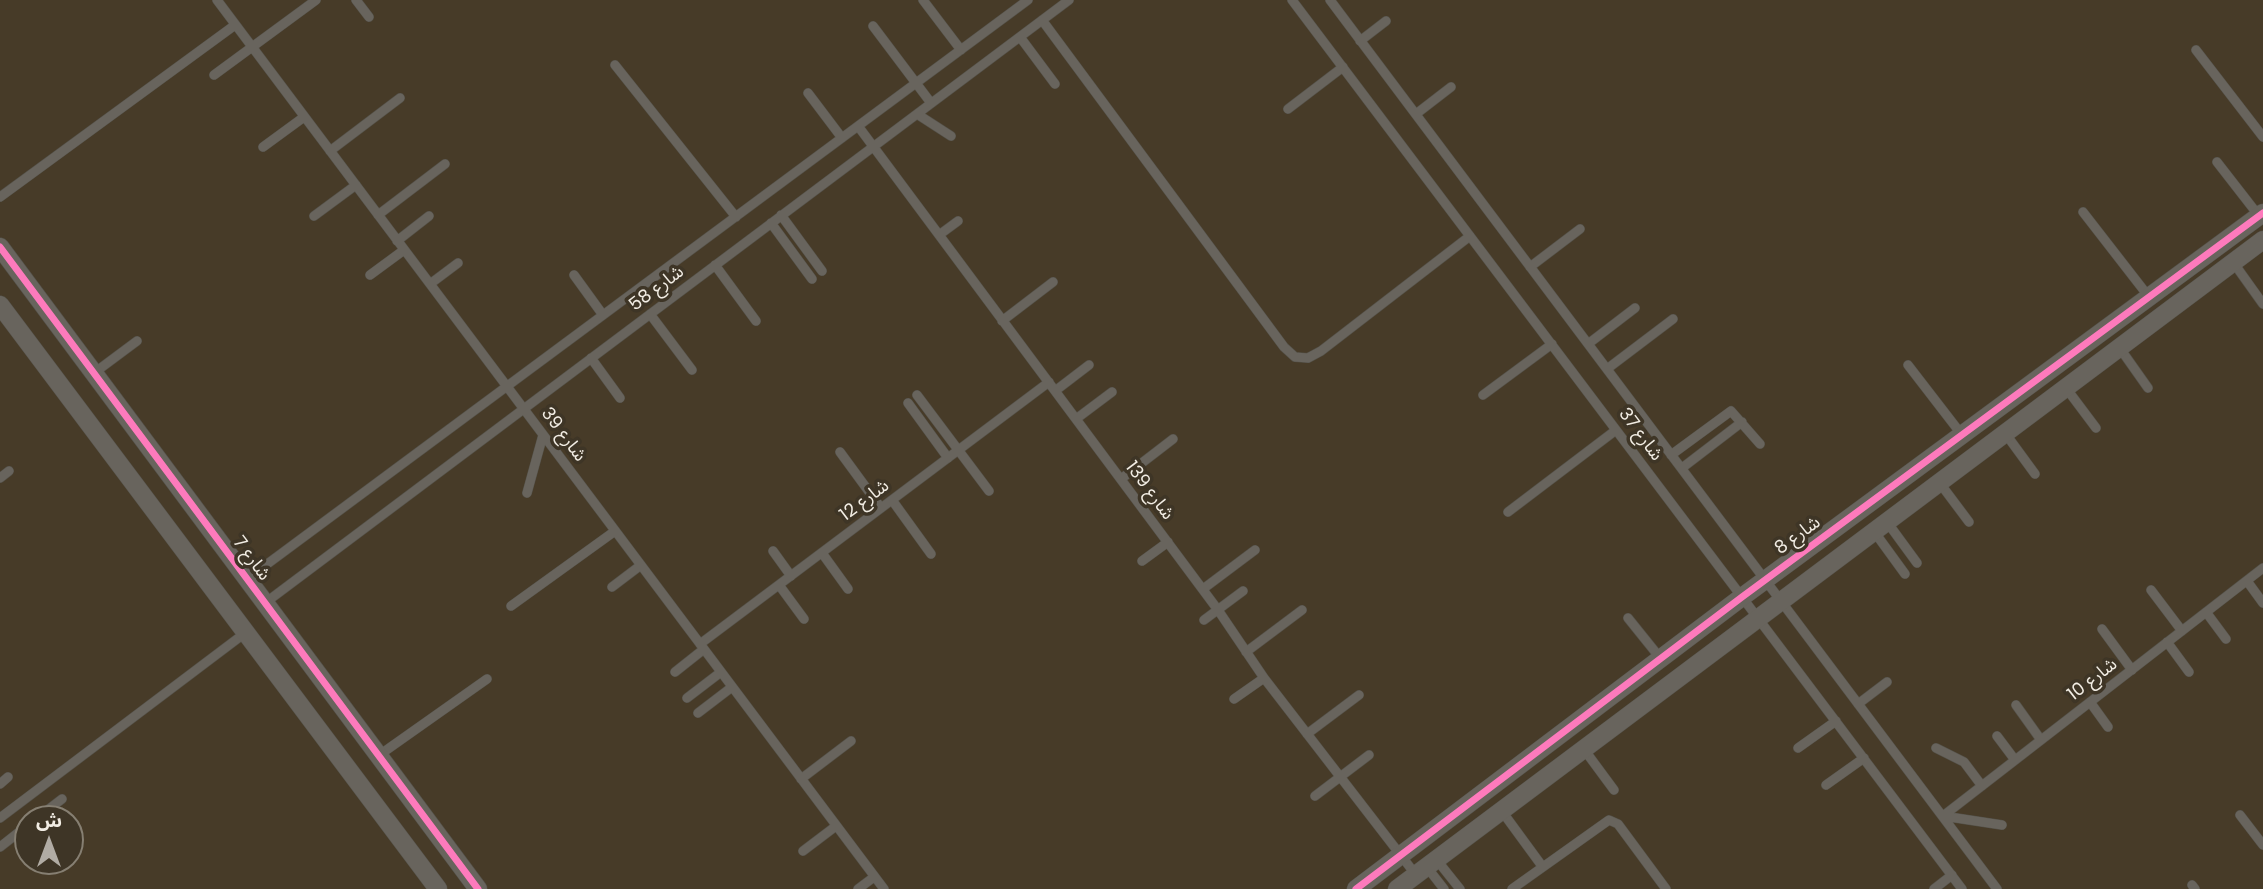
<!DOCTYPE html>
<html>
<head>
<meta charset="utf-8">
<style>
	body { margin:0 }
	#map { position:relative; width:2263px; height:889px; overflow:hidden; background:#38342c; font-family:Poppins,"Noto Sans Arabic",sans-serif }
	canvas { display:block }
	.north { position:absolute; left:14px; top:805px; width:70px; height:70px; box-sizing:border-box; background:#3e3526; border:2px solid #867f72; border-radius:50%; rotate:0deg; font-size:19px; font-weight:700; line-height:28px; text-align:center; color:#f2ede4 }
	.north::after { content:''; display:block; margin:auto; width:24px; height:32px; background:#b1aca4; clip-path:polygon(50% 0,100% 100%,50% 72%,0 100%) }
</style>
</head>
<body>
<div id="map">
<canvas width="2263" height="889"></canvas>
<div class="north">ش</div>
</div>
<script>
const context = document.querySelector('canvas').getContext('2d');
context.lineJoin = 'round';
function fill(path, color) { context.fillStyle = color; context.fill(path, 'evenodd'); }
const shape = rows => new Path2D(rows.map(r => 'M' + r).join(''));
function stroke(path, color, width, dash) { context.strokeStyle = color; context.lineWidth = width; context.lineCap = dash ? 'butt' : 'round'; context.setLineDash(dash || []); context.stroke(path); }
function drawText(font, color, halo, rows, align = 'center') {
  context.font = font + ' Poppins,"Noto Sans Arabic",sans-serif'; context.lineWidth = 7; context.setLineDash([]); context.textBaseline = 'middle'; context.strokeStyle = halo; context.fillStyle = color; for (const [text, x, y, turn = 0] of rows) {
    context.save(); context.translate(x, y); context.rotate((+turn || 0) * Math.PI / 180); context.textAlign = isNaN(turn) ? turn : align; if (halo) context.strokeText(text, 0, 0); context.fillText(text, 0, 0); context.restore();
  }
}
fill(shape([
	[0,0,2263,0,2263,889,0,889],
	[28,819,70,819,70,861,28,861]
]), '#473b28');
const service = shape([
	[217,0,884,889],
	[356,0,369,17],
	[923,0,961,50],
	[1292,0,1962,889],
	[1330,0,1997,889],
	[1042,20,1284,347,1295,357,1308,358,1321,351,1470,236],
	[873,26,931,103],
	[1020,37,1055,84],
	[1360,41,1386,21],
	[2196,50,2263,137],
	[615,65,736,217],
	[214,75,316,0],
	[808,93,842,138],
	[1288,109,1343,67],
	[917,114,951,136],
	[1416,114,1451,87],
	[858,126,1218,610,1264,678,1416,875],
	[263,147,304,117],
	[330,151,400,98],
	[2217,162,2259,216],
	[0,197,235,25],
	[2083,212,2149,297],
	[378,215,445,164],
	[781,215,822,271],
	[314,216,356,185],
	[771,223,812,279],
	[939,235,958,221],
	[397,241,429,216],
	[2233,262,2263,304],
	[715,265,756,321],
	[1530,267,1580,229],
	[370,275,404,250],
	[574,275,603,315],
	[430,284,458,263],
	[650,314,692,370],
	[1002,321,1053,282],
	[1588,344,1635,308],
	[2119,347,2148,388],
	[591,358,620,398],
	[1908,365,1962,435],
	[1607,369,1673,319],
	[94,373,137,341],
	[2066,388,2096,428],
	[1055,391,1089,365],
	[917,395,989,491],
	[1483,395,1552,344],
	[908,403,948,458],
	[1076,419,1112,392],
	[2005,433,2035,474],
	[840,452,881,508],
	[1671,455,1731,411,1760,444],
	[1682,468,1742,422],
	[0,478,9,471],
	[1121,479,1173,439],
	[1939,482,1969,522],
	[527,493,543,435],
	[892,500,931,554],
	[1508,512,1616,430],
	[1887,522,1917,563],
	[1873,530,1905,574],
	[773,551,791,576],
	[822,553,848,589],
	[1142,561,1168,542],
	[247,579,1028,0],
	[2247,581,2263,603],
	[779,585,804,619],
	[612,587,641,565],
	[1203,589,1255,550],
	[2151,590,2182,631],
	[265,603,1069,0],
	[511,606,615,531],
	[2206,612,2226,639],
	[1628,618,1661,659],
	[1204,620,1243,591],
	[2102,629,2132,670],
	[2167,642,2189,672],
	[700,644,1049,382],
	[1246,652,1302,610],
	[675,672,704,649],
	[687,698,721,672],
	[1234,699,1264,678],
	[2090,702,2108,727],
	[1858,704,1887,682],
	[2016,705,2041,740],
	[698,713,732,687],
	[1307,734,1359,695],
	[1997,736,2015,760],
	[1583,748,1614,790],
	[1798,748,1836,721],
	[1936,748,1964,762,1982,786],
	[378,756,487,679],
	[801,779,851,741],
	[0,784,8,777],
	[1826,785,1864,758],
	[1315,796,1369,755],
	[1501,810,1542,866],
	[2240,815,2263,845],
	[1943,816,2263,568],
	[1943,816,2002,825],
	[0,818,245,633],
	[36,819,62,799],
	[0,847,28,825],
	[803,851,836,826],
	[1436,859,1460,889],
	[1426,866,1444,889],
	[2192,885,2195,889],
	[858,889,874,877],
	[1512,889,1609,820,1618,824,1666,889],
	[1934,889,1952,875]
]);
const minor = shape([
	[0,247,478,889],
	[0,305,438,889],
	[1356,889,1742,597,2263,213],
	[1397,889,2263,240]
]);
stroke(service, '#55524a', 10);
stroke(minor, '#55524a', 19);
stroke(service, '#68645d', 9);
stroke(minor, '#68645d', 18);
stroke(shape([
	[0,247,478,889],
	[1356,889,1742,597,2263,213]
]), '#fd7abc', 7);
drawText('18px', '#f2ede4', '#3e3526', [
	["شارع 58",657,289,-37],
	["شارع 39",563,435,53],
	["شارع 37",1640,435,53],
	["شارع 139",1149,491,53],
	["شارع 12",865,501,-37],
	["شارع 8",1798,536,-36],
	["شارع 7",251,559,53],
	["شارع 10",2093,680,-38]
]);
</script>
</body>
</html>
